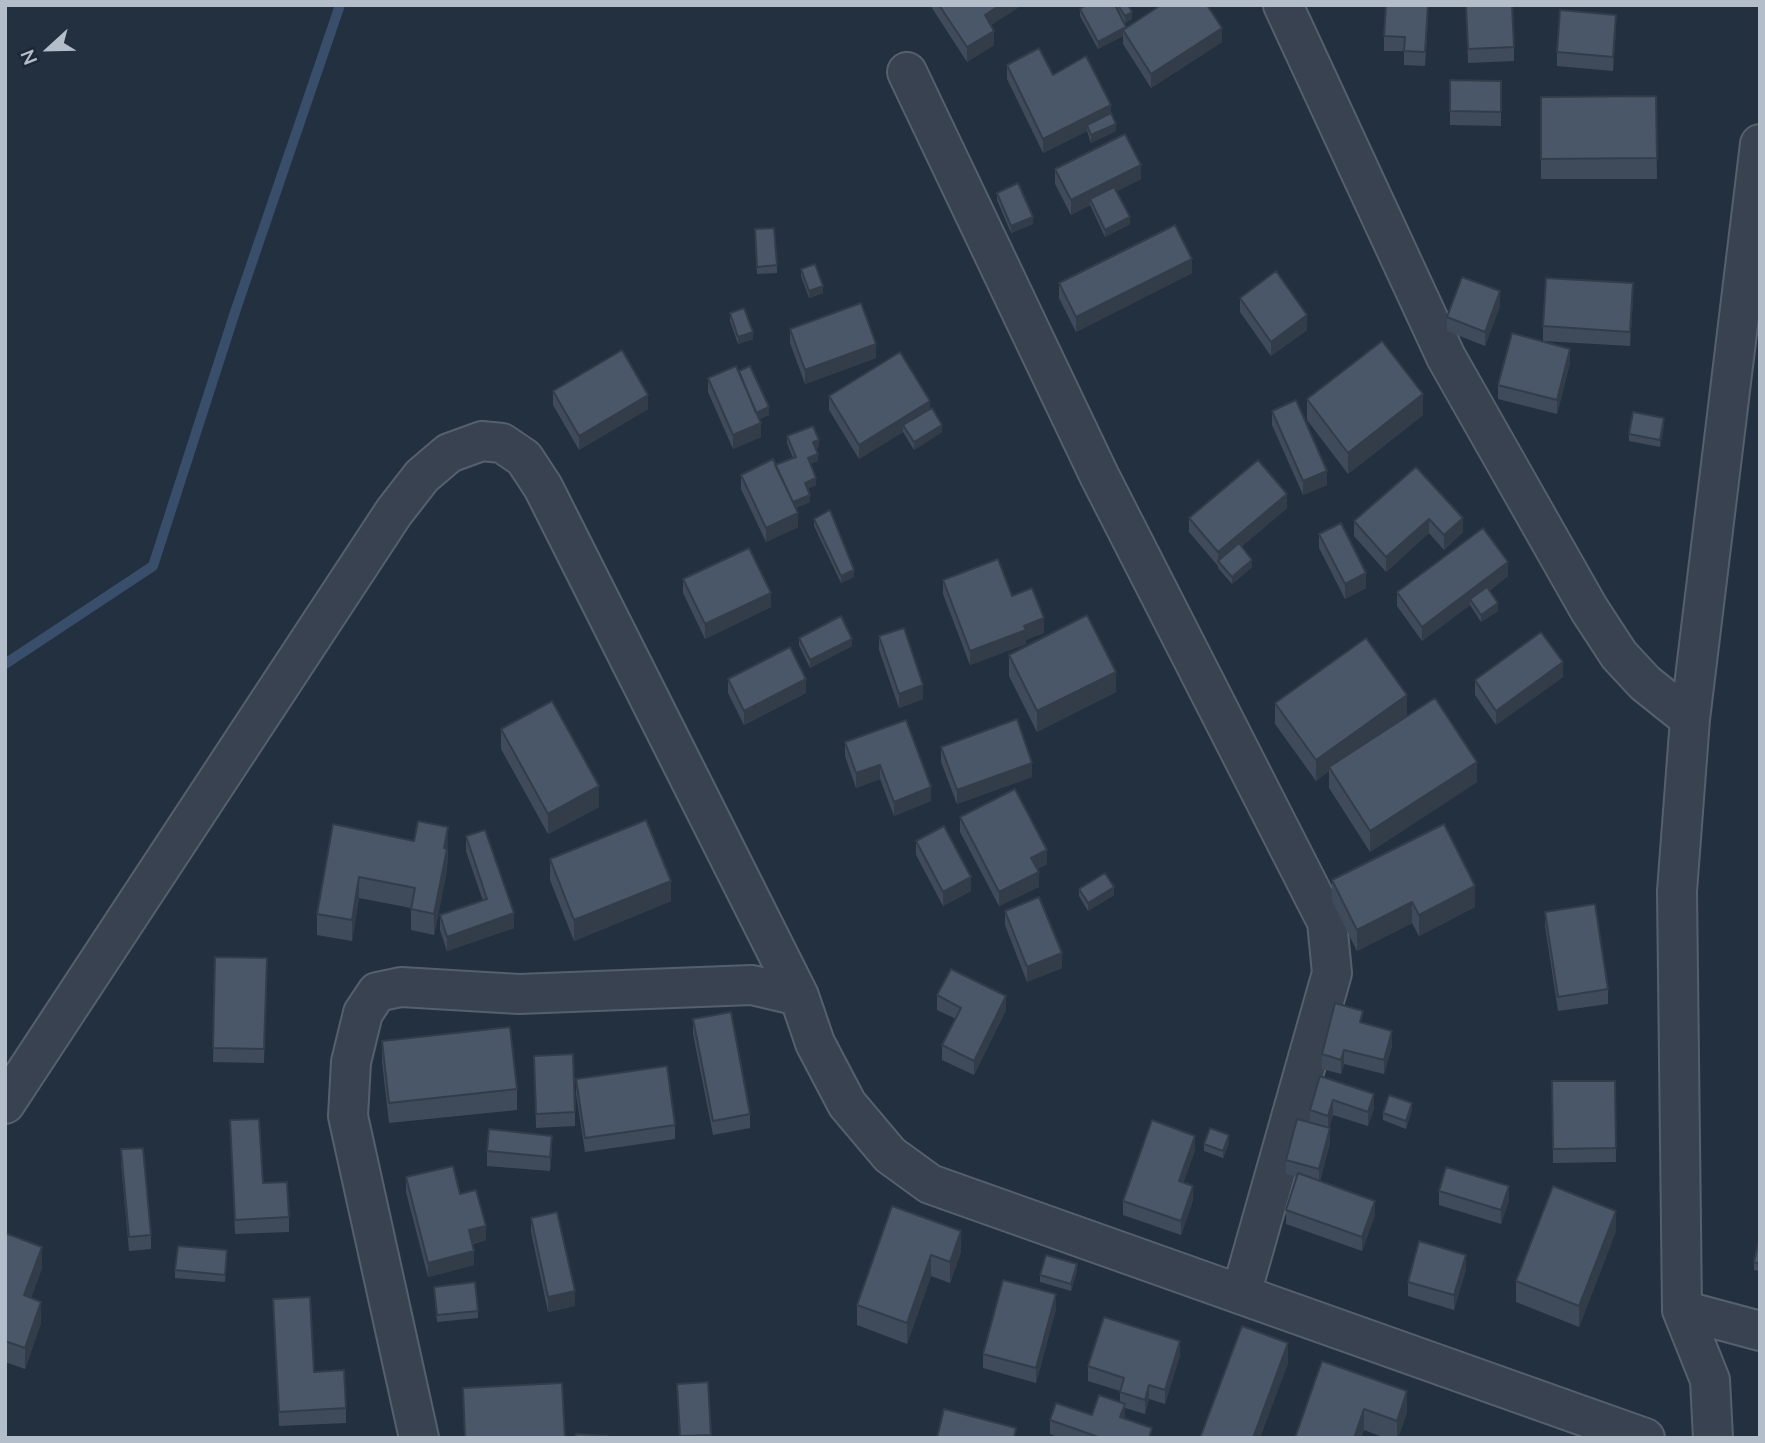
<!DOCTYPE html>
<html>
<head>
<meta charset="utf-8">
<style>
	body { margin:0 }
	#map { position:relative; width:1765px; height:1443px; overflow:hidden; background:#233040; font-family:"Nunito Sans",sans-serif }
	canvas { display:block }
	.frame { position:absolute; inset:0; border:7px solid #b4bdca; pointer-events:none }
	.north { position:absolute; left:14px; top:14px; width:70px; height:70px; -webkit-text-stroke:5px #1d2735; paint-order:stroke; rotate:248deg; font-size:19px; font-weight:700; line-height:28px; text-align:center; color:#b4bdca }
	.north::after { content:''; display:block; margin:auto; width:24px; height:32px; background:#b4bdca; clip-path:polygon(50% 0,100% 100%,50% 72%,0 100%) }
</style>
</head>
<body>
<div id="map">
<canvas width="1765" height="1443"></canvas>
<div class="frame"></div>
<div class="north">N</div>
</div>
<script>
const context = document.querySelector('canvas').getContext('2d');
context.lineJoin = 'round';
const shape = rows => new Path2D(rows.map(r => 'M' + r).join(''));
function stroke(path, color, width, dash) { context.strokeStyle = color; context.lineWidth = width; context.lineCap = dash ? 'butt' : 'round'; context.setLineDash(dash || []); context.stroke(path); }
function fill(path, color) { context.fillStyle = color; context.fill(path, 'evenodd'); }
stroke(shape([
	[5,664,153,566,235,312,340,5]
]), '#384e6a', 10);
const street = shape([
	[1283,5,1446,357,1589,609,1619,655,1645,683,1690,719],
	[907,72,1099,475,1327,922,1332,973,1241,1294],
	[5,1104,394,512,422,476,449,453,482,441,502,443,524,458,543,487,799,996,815,1043,847,1104,890,1155,930,1184,1645,1438],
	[1682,1310,1760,1331],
	[419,1438,348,1116,351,1062,363,1013,377,992,401,987,519,994,752,985,799,996],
	[1713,1438,1710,1380,1682,1310,1677,891,1690,719,1760,144]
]);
stroke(street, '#56606d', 42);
stroke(street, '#384250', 38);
fill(shape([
	[930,5,1022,5,991,25,994,45,967,62],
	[1086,5,1128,5,1132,19,1125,23,1126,28,1222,42,1151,88,1123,44,1123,36,1098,49,1080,16,1080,9],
	[1466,5,1514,47,1514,61,1468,63],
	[1428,19,1425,66,1404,65,1404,51,1384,51,1384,36],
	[1616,29,1613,71,1557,66,1557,52],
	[1007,65,1053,75,1111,114,1116,131,1091,143,1087,131,1043,153,1007,79],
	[1450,80,1501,81,1501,126,1450,125],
	[1656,96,1657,179,1541,179,1541,97],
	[1055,169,1141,179,1117,191,1130,224,1105,237,1090,205,1071,215,1055,184],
	[997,193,1033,224,1011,233,997,200],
	[755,236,777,265,777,273,757,274],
	[801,269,823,293,809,298,801,276],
	[1192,273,1076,332,1059,298,1059,283],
	[1240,298,1307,330,1271,356,1240,312],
	[1633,298,1630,346,1543,341,1543,326],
	[1500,306,1485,346,1447,331,1447,317],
	[730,313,753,339,738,344,730,321],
	[790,329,876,358,805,384,790,343],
	[1570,363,1557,414,1498,399,1498,385],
	[739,371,769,415,759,419,761,437,733,449,708,392,708,378],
	[553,391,648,409,579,450,553,405],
	[829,396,930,409,942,432,914,450,903,432,859,459,829,410],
	[1307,399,1423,415,1348,474,1307,420],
	[1272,411,1327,485,1303,495,1272,425],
	[1664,425,1660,447,1629,441,1629,434],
	[787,436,819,447,815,448,818,461,810,464,816,485,807,489,810,502,796,508,798,527,766,542,741,489,741,475,775,465,793,458,787,443],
	[1416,467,1463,532,1444,550,1429,533,1386,572,1354,536,1354,521],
	[1287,508,1241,547,1252,567,1232,584,1218,568,1218,566,1189,532,1189,518],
	[814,519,854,577,841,583,814,526],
	[1319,534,1366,588,1345,599,1319,548],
	[1508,576,1489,591,1498,611,1481,622,1470,605,1422,641,1397,606,1397,592],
	[683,579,771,607,705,639,683,593],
	[943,580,1012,596,1044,633,1026,640,1026,644,970,665,943,594],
	[879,636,923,699,899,708,879,650],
	[799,638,852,646,810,668,799,645],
	[1009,655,1116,692,1037,732,1009,676],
	[1563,677,1496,725,1475,695,1475,680],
	[728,679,806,693,744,725,728,693],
	[1275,703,1407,715,1389,728,1477,782,1370,852,1329,788,1329,771,1316,781,1275,724],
	[501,729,599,807,548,834,501,749],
	[845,742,931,801,894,816,880,779,856,788,845,756],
	[941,747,1032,777,957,804,941,762],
	[960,817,1047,864,1037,869,1039,887,999,906,960,832],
	[333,824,448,848,447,870,434,935,411,930,411,908,359,898,352,941,317,935,317,914],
	[466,836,514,928,447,951,440,930,440,915,483,901,466,851],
	[916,841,971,891,943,906,916,855],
	[550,859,671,901,574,941,550,880],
	[1332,880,1475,907,1419,936,1412,923,1357,951,1332,901],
	[1079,889,1114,895,1088,911,1079,896],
	[1005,911,1062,968,1027,982,1005,925],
	[1545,912,1608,989,1608,1004,1558,1011,1545,926],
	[215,957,267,958,264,1063,213,1062],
	[937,995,1006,1010,974,1075,942,1060,942,1045,956,1019,937,1010],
	[693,1019,750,1114,750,1128,713,1135,693,1034],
	[1363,1023,1392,1046,1384,1074,1344,1064,1341,1074,1322,1069,1322,1054],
	[382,1041,517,1089,517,1110,389,1123,382,1062],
	[534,1056,575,1112,575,1126,536,1128],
	[1320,1076,1374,1108,1368,1126,1333,1115,1329,1128,1330,1143,1320,1181,1375,1215,1362,1251,1286,1224,1286,1210,1297,1177,1286,1174,1286,1160,1310,1122,1310,1110],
	[576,1079,675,1125,675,1139,585,1152,576,1094],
	[1552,1081,1615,1081,1616,1162,1553,1163],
	[1412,1110,1406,1129,1383,1120,1383,1113],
	[230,1120,263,1183,289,1217,289,1232,235,1234],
	[1229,1143,1223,1158,1204,1151,1204,1144],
	[121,1149,151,1235,151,1249,129,1251,121,1163],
	[552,1150,550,1171,487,1166,487,1151],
	[1195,1150,1183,1183,1193,1200,1181,1235,1123,1215,1123,1201],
	[406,1177,460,1194,486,1240,473,1244,474,1265,428,1277,406,1192],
	[1439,1191,1509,1200,1501,1224,1439,1205],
	[531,1218,575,1306,548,1312,531,1232],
	[961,1231,961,1252,950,1283,931,1276,907,1344,857,1325,857,1305],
	[1616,1231,1579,1327,1516,1302,1516,1281],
	[5,1233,42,1268,31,1298,41,1323,25,1369,5,1362],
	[1760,1236,1760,1271,1754,1270,1754,1262],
	[227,1257,225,1282,175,1278,175,1270],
	[1466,1269,1454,1310,1408,1296,1408,1282],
	[1077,1271,1071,1291,1040,1282,1040,1275],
	[434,1287,478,1311,478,1318,437,1322],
	[273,1299,314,1372,346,1408,346,1423,279,1426],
	[1056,1309,1036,1383,983,1368,983,1354],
	[1180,1355,1165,1404,1149,1399,1145,1414,1125,1408,1124,1419,1152,1438,1060,1438,1050,1434,1050,1420,1092,1415,1120,1402,1120,1391,1088,1381,1088,1366],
	[1322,1361,1407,1412,1398,1438,1385,1438,1364,1430,1361,1438,1295,1438],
	[708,1382,711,1438,679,1438,677,1384]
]), '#3f4b5a');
fill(shape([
	[1000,5,1022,5,985,29,985,15],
	[1132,12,1132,19,1125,23,1125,16],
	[1616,15,1616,29,1613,71,1613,57],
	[1126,27,1126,34,1123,30,1123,36,1098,49,1098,42],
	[1222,28,1222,42,1151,88,1151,74],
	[994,31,994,45,967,62,967,47],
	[1111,105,1111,120,1087,125,1087,131,1043,153,1043,139],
	[1116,124,1116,131,1091,143,1091,135],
	[1141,165,1141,179,1092,204,1090,199,1090,205,1071,215,1071,200],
	[1033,217,1033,224,1011,233,1011,226],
	[1130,217,1130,224,1105,237,1105,230],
	[1192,259,1192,273,1076,332,1076,317],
	[1633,283,1633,298,1630,346,1630,332],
	[823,286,823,293,809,298,809,291],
	[1500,291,1500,306,1485,346,1485,332],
	[1307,315,1307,330,1271,356,1271,342],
	[753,332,753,339,738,344,738,337],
	[876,344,876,358,805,384,805,370],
	[1570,349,1570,363,1557,414,1557,400],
	[1423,394,1423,415,1348,474,1348,453],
	[648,395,648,409,579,450,579,436],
	[930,401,930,416,903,425,903,432,859,459,859,445],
	[769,407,769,415,756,421,756,413],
	[1664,418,1664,425,1660,447,1660,440],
	[761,423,761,437,733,449,733,435],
	[942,425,942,432,914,450,914,442],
	[819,440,819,447,813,449,813,442],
	[818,454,818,461,808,465,808,458],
	[1327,471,1327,485,1303,495,1303,481],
	[816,478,816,485,805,490,805,483],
	[1287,494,1287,508,1221,564,1218,561,1218,552],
	[810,495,810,502,791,510,791,503],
	[798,513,798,527,766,542,766,528],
	[1463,518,1463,532,1444,550,1444,535],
	[1429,519,1429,533,1386,572,1386,557],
	[1252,560,1252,567,1232,584,1232,577],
	[1508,562,1508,576,1472,603,1470,599,1470,605,1422,641,1422,627],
	[854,570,854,577,841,583,841,576],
	[1366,573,1366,588,1345,599,1345,584],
	[771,593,771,607,705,639,705,624],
	[1498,603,1498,611,1481,622,1481,615],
	[1044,618,1044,633,1026,640,1026,644,970,665,970,651],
	[852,639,852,646,810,668,810,660],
	[1563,662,1563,677,1496,725,1496,711],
	[1116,672,1116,692,1037,732,1037,711],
	[806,679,806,693,744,725,744,711],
	[923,685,923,699,899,708,899,694],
	[1407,695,1407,715,1331,770,1329,767,1329,771,1316,781,1316,760],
	[1477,762,1477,782,1370,852,1370,831],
	[1032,763,1032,777,957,804,957,790],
	[880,765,880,779,856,788,856,773],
	[599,786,599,807,548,834,548,814],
	[931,787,931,801,894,816,894,802],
	[448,827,447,870,434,935,434,914,444,848],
	[1047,850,1047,864,1031,872,1031,858],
	[1039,872,1039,887,999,906,999,892],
	[359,877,359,898,352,941,352,920],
	[971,877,971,891,943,906,943,892],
	[671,881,671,901,574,941,574,920],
	[1475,886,1475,907,1419,936,1419,915],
	[1114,887,1114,895,1088,911,1088,903],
	[1412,902,1412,923,1357,951,1357,930],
	[514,913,514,928,447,951,447,937],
	[1062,953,1062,968,1027,982,1027,967],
	[1006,996,1006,1010,974,1075,974,1061],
	[1392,1031,1392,1046,1384,1074,1384,1060],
	[1344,1050,1344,1064,1341,1074,1341,1060],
	[1374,1094,1374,1108,1368,1126,1368,1112],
	[1333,1100,1333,1115,1328,1130,1328,1116],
	[1412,1103,1412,1110,1406,1129,1406,1121],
	[1330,1128,1330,1143,1319,1183,1319,1169],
	[1229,1135,1229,1143,1223,1158,1223,1151],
	[552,1136,552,1150,550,1171,550,1157],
	[1195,1136,1195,1150,1179,1195,1179,1181],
	[1193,1186,1193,1200,1181,1235,1181,1221],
	[1509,1186,1509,1200,1501,1224,1501,1210],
	[1375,1201,1375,1215,1362,1251,1362,1237],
	[1616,1211,1616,1231,1579,1327,1579,1306],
	[486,1226,486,1240,469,1244,469,1230],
	[961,1231,961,1252,950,1283,950,1262],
	[42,1247,42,1268,24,1316,24,1295],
	[474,1251,474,1265,428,1277,428,1263],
	[931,1255,931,1276,907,1344,907,1323],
	[1466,1255,1466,1269,1454,1310,1454,1295],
	[1077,1264,1077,1271,1071,1291,1071,1284],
	[575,1291,575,1306,548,1312,548,1297],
	[1056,1294,1056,1309,1036,1383,1036,1368],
	[41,1302,41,1323,25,1369,25,1348],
	[1180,1341,1180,1355,1165,1404,1165,1390],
	[1288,1343,1288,1364,1260,1438,1253,1438],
	[1149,1385,1149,1399,1145,1414,1145,1400],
	[1407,1391,1407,1412,1398,1438,1397,1438,1397,1421],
	[1125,1404,1125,1418,1120,1432,1120,1417],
	[1364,1409,1364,1430,1361,1438,1354,1438]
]), '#333d4a');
const building = shape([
	[939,5,1000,5,985,15,994,31,967,47,939,5],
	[1086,5,1115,5,1126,27,1098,42,1080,9,1086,5],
	[1118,5,1128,5,1132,12,1125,16,1118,5],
	[1161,5,1207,5,1222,28,1151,74,1123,30,1161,5],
	[1386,5,1428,5,1425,52,1404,51,1405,37,1384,36,1386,5],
	[1466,5,1512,5,1514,47,1468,49,1466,5],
	[1560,10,1616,15,1613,57,1557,52,1560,10],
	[1039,48,1053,75,1086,56,1111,105,1043,139,1007,65,1039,48],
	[1450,80,1501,81,1501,112,1450,111,1450,80],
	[1656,96,1657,158,1541,159,1541,97,1656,96],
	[1111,113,1116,124,1091,135,1087,125,1111,113],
	[1125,134,1141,165,1071,200,1055,169,1125,134],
	[1018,183,1033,217,1011,226,997,193,1018,183],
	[1114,187,1130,217,1105,230,1090,199,1114,187],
	[1175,225,1192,259,1076,317,1059,283,1175,225],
	[774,228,777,265,757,267,755,229,774,228],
	[815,264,823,286,809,291,801,269,815,264],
	[1276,271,1307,315,1271,342,1240,298,1276,271],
	[1462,277,1500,291,1485,332,1447,317,1462,277],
	[1546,278,1633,283,1630,332,1543,326,1546,278],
	[861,303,876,344,805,370,790,329,861,303],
	[744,308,753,332,738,337,730,313,744,308],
	[1512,333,1570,349,1557,400,1498,385,1512,333],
	[1382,341,1423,394,1348,453,1307,399,1382,341],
	[622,350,648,395,579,436,553,391,622,350],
	[900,352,930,401,859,445,829,396,900,352],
	[736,366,761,423,733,435,708,378,736,366],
	[750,366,769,407,756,413,739,371,750,366],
	[1296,400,1327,471,1303,481,1272,411,1296,400],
	[932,408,942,425,914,442,903,425,932,408],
	[1633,412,1664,418,1660,440,1629,434,1633,412],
	[813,426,819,440,813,442,818,454,808,458,816,478,805,483,810,495,793,502,775,465,796,457,787,436,813,426],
	[773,459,798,513,766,528,741,475,773,459],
	[1258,460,1287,494,1218,552,1189,518,1258,460],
	[1416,467,1463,518,1444,535,1429,519,1386,557,1354,521,1416,467],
	[830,510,854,570,841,576,814,519,830,510],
	[1341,523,1366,573,1345,584,1319,534,1341,523],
	[1483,528,1508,562,1422,627,1397,592,1483,528],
	[1239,543,1252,560,1232,577,1218,561,1239,543],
	[749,548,771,593,705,624,683,579,749,548],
	[998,559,1012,596,1032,588,1044,618,1024,626,1026,630,970,651,943,580,998,559],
	[1487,587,1498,603,1481,615,1470,599,1487,587],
	[1087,615,1116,672,1037,711,1009,655,1087,615],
	[841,616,852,639,810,660,799,638,841,616],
	[904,628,923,685,899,694,879,636,904,628],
	[1541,632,1563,662,1496,711,1475,680,1541,632],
	[1366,638,1407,695,1316,760,1275,703,1366,638],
	[790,647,806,679,744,711,728,679,790,647],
	[1435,698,1477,762,1370,831,1329,767,1435,698],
	[552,701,599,786,548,814,501,729,552,701],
	[1017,719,1032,763,957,790,941,747,1017,719],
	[906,720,931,787,894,802,880,765,856,773,845,742,906,720],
	[1015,789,1047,850,1031,858,1039,872,999,892,960,817,1015,789],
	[646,820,671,881,574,920,550,859,646,820],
	[418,821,448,827,444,848,447,849,434,914,411,909,415,888,359,877,352,920,317,914,333,824,414,841,418,821],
	[1444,824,1475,886,1419,915,1412,902,1357,930,1332,880,1444,824],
	[944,826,971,877,943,892,916,841,944,826],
	[485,830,514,913,447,937,440,915,487,899,466,836,485,830],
	[1105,873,1114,887,1088,903,1079,889,1105,873],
	[1039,897,1062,953,1027,967,1005,911,1039,897],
	[1595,904,1608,989,1558,997,1545,912,1595,904],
	[215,957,267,958,264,1049,213,1048,215,957],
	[951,969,1006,996,974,1061,942,1045,961,1008,937,995,951,969],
	[1335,1003,1363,1011,1360,1022,1392,1031,1384,1060,1344,1050,1341,1060,1322,1054,1335,1003],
	[731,1012,750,1114,713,1121,693,1019,731,1012],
	[510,1027,517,1089,389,1103,382,1041,510,1027],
	[573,1054,575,1112,536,1114,534,1056,573,1054],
	[667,1066,675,1125,585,1138,576,1079,667,1066],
	[1320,1076,1374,1094,1368,1112,1333,1100,1328,1116,1310,1110,1320,1076],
	[1552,1081,1615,1081,1616,1148,1553,1149,1552,1081],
	[1389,1095,1412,1103,1406,1121,1383,1113,1389,1095],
	[259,1119,263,1183,287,1182,289,1217,235,1220,230,1120,259,1119],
	[1297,1119,1330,1128,1319,1169,1286,1160,1297,1119],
	[1152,1120,1195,1136,1179,1181,1193,1186,1181,1221,1123,1201,1152,1120],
	[1210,1128,1229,1135,1223,1151,1204,1144,1210,1128],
	[489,1129,552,1136,550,1157,487,1151,489,1129],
	[143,1148,151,1235,129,1237,121,1149,143,1148],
	[453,1166,460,1194,476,1190,486,1226,469,1230,474,1251,428,1263,406,1177,453,1166],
	[1446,1167,1509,1186,1501,1210,1439,1191,1446,1167],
	[1298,1173,1375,1201,1362,1237,1286,1210,1298,1173],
	[1553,1186,1616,1211,1579,1306,1516,1281,1553,1186],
	[892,1206,961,1231,950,1262,931,1255,907,1323,857,1305,892,1206],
	[557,1212,575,1291,548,1297,531,1218,557,1212],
	[5,1233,42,1247,24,1295,41,1302,25,1348,5,1341,5,1233],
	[1760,1236,1760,1264,1754,1262,1760,1236],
	[1419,1241,1466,1255,1454,1295,1408,1282,1419,1241],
	[178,1246,227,1250,225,1275,175,1270,178,1246],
	[1046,1255,1077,1264,1071,1284,1040,1275,1046,1255],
	[1003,1280,1056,1294,1036,1368,983,1354,1003,1280],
	[475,1282,478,1311,437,1315,434,1287,475,1282],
	[310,1297,314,1372,344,1370,346,1408,279,1412,273,1299,310,1297],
	[1104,1317,1180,1341,1165,1390,1149,1385,1145,1400,1120,1392,1124,1378,1088,1366,1104,1317],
	[1242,1326,1288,1343,1253,1438,1200,1438,1242,1326],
	[1322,1361,1407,1391,1397,1421,1364,1409,1354,1438,1295,1438,1322,1361],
	[708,1382,711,1435,680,1436,677,1384,708,1382],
	[562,1383,565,1438,465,1438,463,1388,562,1383],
	[1099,1395,1125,1404,1120,1417,1152,1428,1149,1438,1101,1438,1050,1420,1056,1403,1092,1415,1099,1395],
	[944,1409,1016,1428,1014,1438,937,1438,944,1409],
	[576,1434,608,1436,608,1438,576,1438,576,1434]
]);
fill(building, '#495769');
stroke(building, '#333d4a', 2);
</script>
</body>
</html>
